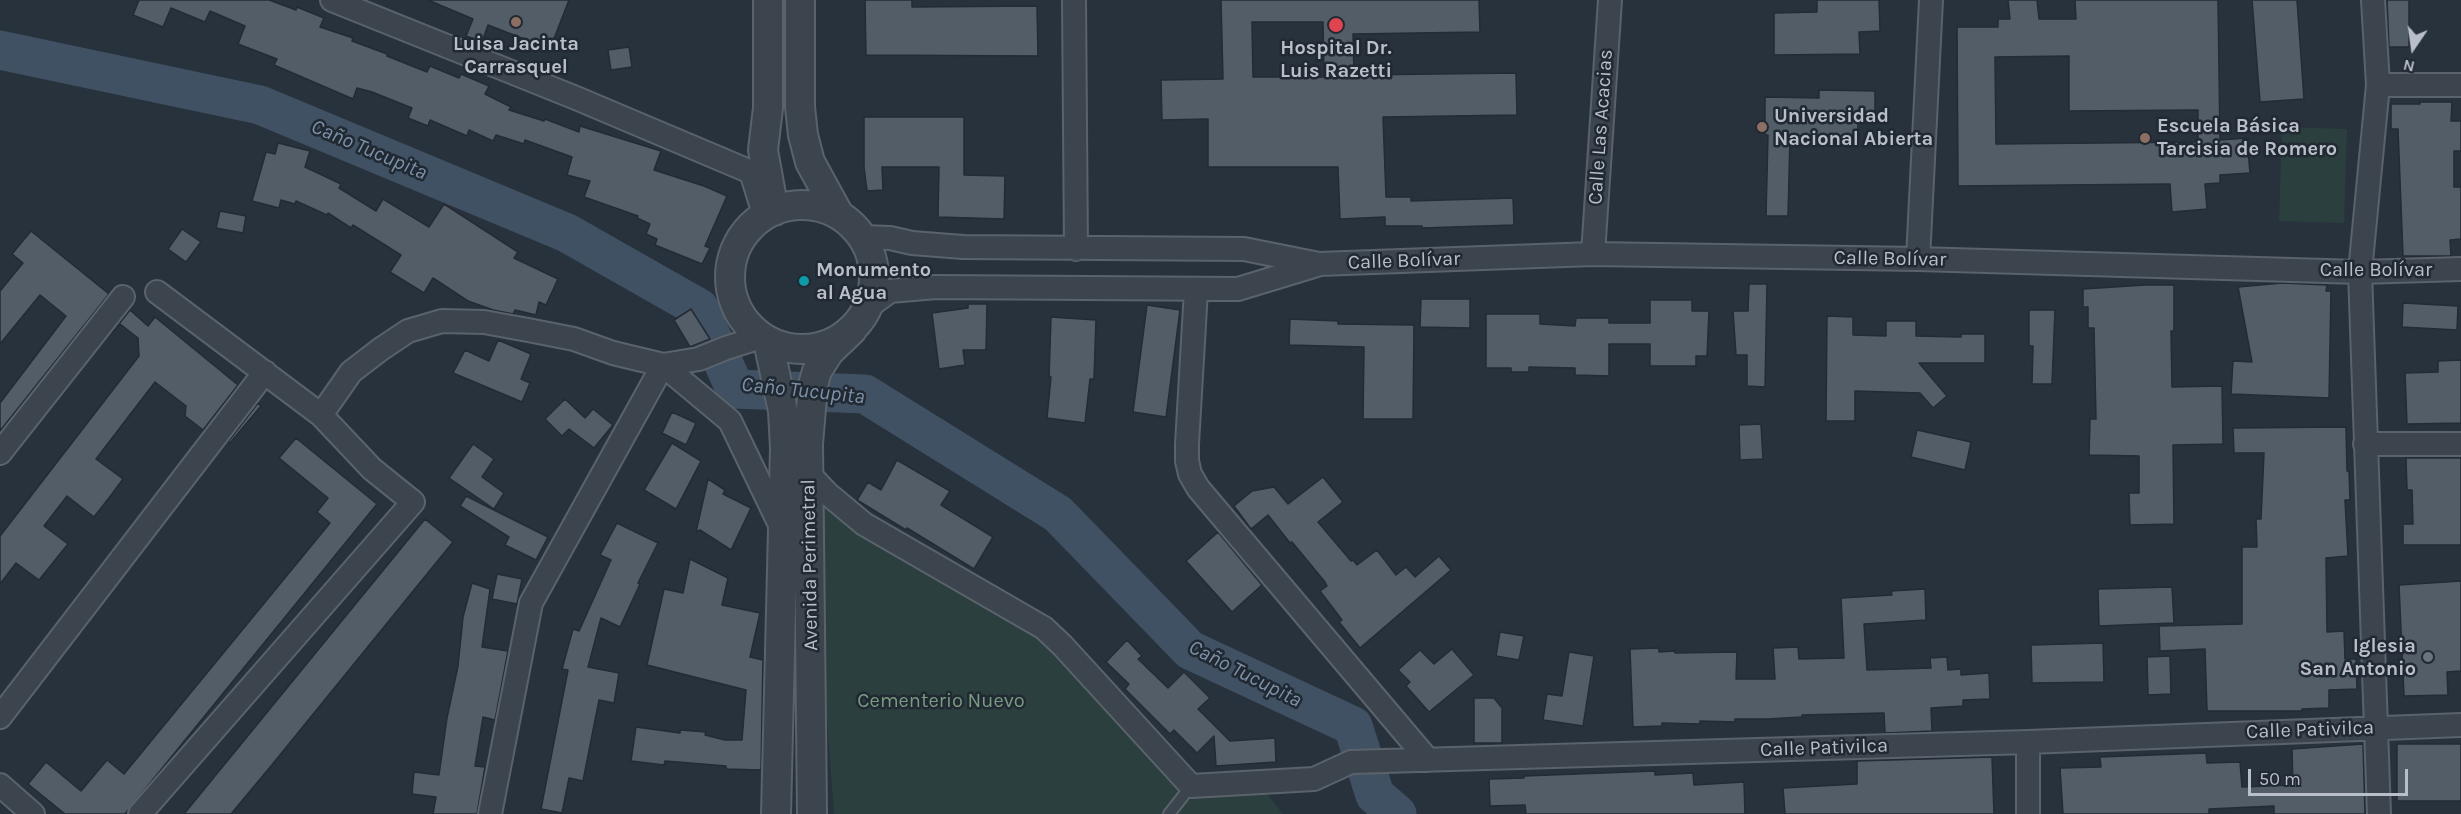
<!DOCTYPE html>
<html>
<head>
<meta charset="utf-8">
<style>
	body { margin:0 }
	#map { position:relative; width:2461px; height:814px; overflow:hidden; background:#28323d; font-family:Karla,sans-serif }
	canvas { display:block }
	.north { position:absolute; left:2383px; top:18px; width:60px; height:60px; -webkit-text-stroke:4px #212933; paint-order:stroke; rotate:193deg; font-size:16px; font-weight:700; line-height:24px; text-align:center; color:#b9bfc8 }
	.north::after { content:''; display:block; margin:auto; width:21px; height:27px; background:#b9bfc8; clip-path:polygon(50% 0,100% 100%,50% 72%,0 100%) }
	.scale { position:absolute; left:2248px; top:769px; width:160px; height:27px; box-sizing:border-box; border:3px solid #b9bfc8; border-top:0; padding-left:8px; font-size:18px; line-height:21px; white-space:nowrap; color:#b9bfc8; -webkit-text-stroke:4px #212933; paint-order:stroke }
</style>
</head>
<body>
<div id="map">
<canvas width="2461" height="814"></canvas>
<div class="north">N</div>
<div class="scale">50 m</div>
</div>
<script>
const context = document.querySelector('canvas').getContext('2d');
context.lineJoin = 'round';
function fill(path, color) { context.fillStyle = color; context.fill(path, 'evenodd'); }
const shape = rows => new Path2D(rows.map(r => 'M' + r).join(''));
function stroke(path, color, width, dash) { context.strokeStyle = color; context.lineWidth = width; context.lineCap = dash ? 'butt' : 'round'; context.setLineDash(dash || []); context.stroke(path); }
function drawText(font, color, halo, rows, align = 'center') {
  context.font = font + ' Karla,sans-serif'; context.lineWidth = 5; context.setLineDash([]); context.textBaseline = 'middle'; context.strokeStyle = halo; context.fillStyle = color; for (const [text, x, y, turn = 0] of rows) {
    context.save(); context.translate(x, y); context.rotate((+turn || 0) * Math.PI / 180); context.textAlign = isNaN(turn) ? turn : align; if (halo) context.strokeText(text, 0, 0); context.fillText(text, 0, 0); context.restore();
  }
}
fill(shape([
	[2282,127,2347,129,2344,223,2279,221],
	[809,474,1020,615,1191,786,1257,781,1283,814,834,814]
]), '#2b3f3f');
stroke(shape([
	[0,50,260,105,567,233,699,308,735,389,865,394,1058,514,1190,650,1353,726,1375,795,1397,814]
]), '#405164', 39);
const building = shape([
	[139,0,269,0,296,10,297,7,324,18,320,27,353,38,352,41,387,54,387,56,427,72,430,66,459,78,461,74,489,86,485,94,511,107,509,110,544,121,545,119,579,132,580,126,661,151,654,170,704,186,727,196,705,246,710,248,702,264,655,245,657,239,646,234,650,224,637,218,638,216,584,197,590,181,567,175,572,157,525,140,524,144,496,135,493,141,469,130,467,136,430,120,428,126,408,118,412,108,372,92,357,88,353,99,274,65,277,59,238,44,245,26,210,11,205,22,171,8,163,27,133,15,139,0],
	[428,0,569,0,550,49,488,25,482,42,466,36,473,19,428,0],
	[865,0,912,0,912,7,1037,6,1038,56,866,55,865,0],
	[1221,0,1479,0,1480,32,1353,34,1354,75,1516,73,1517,115,1383,117,1386,197,1411,197,1411,201,1513,198,1514,225,1422,228,1422,226,1385,226,1385,217,1340,219,1338,167,1208,167,1208,119,1162,120,1161,80,1223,79,1221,0],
	[1252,22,1323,22,1324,77,1253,77,1252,22],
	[1817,0,1879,0,1880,31,1859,32,1860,54,1774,55,1774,13,1817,12,1817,0],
	[2008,0,2037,0,2039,19,2076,19,2075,0,2218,0,2220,140,2247,138,2250,173,2220,175,2220,183,2205,184,2207,209,2172,212,2170,184,1958,186,1957,27,1998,27,1998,19,2010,19,2008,0],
	[2069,56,2069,111,2198,110,2198,142,1996,144,1995,57,2069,56],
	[2252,0,2297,0,2304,99,2260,102,2252,0],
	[2387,0,2409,0,2409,47,2389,47,2387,0],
	[629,47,632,67,611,70,608,50,629,47],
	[1819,90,1875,91,1875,115,1858,115,1858,139,1790,138,1788,216,1766,216,1768,135,1765,135,1765,97,1819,98,1819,90],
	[2420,102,2452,102,2451,121,2461,121,2461,151,2454,151,2454,187,2461,187,2461,239,2450,240,2451,256,2403,256,2398,129,2391,129,2391,104,2420,104,2420,102],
	[864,117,964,117,964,175,1005,176,1004,219,938,217,939,167,882,167,883,190,867,191,864,167,864,117],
	[278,143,310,151,305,167,341,184,339,188,376,211,383,199,429,227,444,204,518,252,514,258,558,279,546,305,539,302,536,315,515,310,513,314,493,310,468,301,433,278,424,293,390,272,401,255,353,225,351,228,328,213,327,215,296,201,295,204,281,200,279,208,252,201,266,152,275,154,278,143],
	[220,211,246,216,243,233,216,228,220,211],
	[182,229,201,242,186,262,168,249,182,229],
	[31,231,109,294,0,431,0,403,66,316,40,295,0,344,0,291,23,263,12,254,31,231],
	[2282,283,2327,285,2326,291,2331,291,2329,398,2231,394,2233,361,2252,362,2238,287,2282,283],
	[1749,284,1767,284,1765,387,1747,386,1747,355,1736,355,1733,311,1748,311,1749,284],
	[2145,285,2174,285,2174,331,2171,331,2172,387,2222,386,2223,444,2173,445,2174,524,2130,525,2129,493,2139,493,2139,456,2089,455,2090,419,2096,419,2094,328,2088,328,2088,307,2083,307,2083,289,2145,285],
	[1421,299,1470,299,1470,328,1420,327,1421,299],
	[1650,300,1692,300,1692,311,1709,311,1707,356,1696,356,1696,366,1650,366,1650,344,1609,344,1609,376,1575,375,1575,368,1529,367,1529,372,1511,372,1511,368,1486,368,1486,314,1540,314,1540,324,1575,326,1576,318,1609,318,1609,323,1650,323,1650,300],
	[2403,303,2458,306,2457,330,2402,327,2403,303],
	[968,304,987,304,986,350,963,350,965,365,939,369,932,313,968,308,968,304],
	[1147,305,1180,310,1166,417,1133,412,1147,305],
	[691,309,710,339,690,347,674,320,691,309],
	[130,310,148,326,155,317,238,385,203,430,185,416,186,406,155,382,96,459,123,479,112,494,94,517,67,496,44,526,68,544,39,580,16,563,0,584,0,536,139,356,138,338,120,324,111,334,130,310],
	[2029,310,2055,310,2052,384,2032,384,2033,346,2029,346,2029,310],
	[1827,316,1853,317,1853,335,1886,336,1886,321,1916,321,1916,336,1961,337,1961,334,1985,334,1985,363,1919,363,1947,396,1933,408,1920,393,1855,391,1855,421,1826,421,1827,316],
	[1051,317,1096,320,1094,379,1090,379,1085,423,1047,418,1051,377,1049,377,1051,317],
	[1290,319,1338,321,1338,324,1414,325,1413,419,1363,419,1364,347,1289,345,1290,319],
	[498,340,531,354,521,379,530,383,522,402,453,373,465,350,489,361,498,340],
	[2461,360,2461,423,2407,424,2405,373,2438,372,2438,361,2461,360],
	[565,399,585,418,593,409,613,425,594,448,569,429,562,436,545,419,565,399],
	[258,403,261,406,230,443,228,442,258,403],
	[672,412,696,423,686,445,662,433,672,412],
	[1761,424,1763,459,1740,460,1739,425,1761,424],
	[2346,427,2347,471,2349,471,2350,500,2345,500,2348,556,2326,558,2327,632,2344,631,2345,659,2356,659,2357,689,2329,690,2329,708,2302,709,2302,711,2207,711,2205,649,2160,651,2159,626,2242,624,2242,547,2257,547,2256,519,2261,519,2264,453,2234,453,2233,428,2346,427],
	[1917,430,1971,442,1965,470,1911,457,1917,430],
	[296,438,377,504,125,814,65,814,28,784,46,762,81,791,107,760,124,774,330,523,317,512,328,498,279,458,296,438],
	[672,443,701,461,676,509,644,490,672,443],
	[473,444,494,459,482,477,504,493,494,509,449,478,473,444],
	[2406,458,2461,458,2461,545,2403,545,2403,524,2413,524,2412,490,2407,490,2406,458],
	[897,460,950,491,941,505,993,537,974,569,907,528,906,530,857,500,868,482,881,490,897,460],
	[1323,477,1343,502,1318,522,1351,561,1353,560,1357,565,1377,550,1396,575,1406,567,1415,577,1439,556,1451,570,1360,648,1339,622,1342,620,1320,591,1327,586,1325,582,1292,542,1290,543,1268,515,1251,529,1234,506,1252,491,1274,487,1288,504,1323,477],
	[708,479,725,490,723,494,751,508,731,550,700,530,696,532,708,479],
	[466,496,548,537,536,560,505,545,509,537,460,506,466,496],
	[425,519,453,542,271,766,231,814,184,814,425,519],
	[617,523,658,543,638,583,640,584,620,627,601,618,588,667,619,673,614,703,599,700,583,781,569,778,562,813,541,809,568,670,562,669,573,629,579,631,611,560,600,555,617,523],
	[1218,532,1262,585,1232,612,1186,561,1218,532],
	[690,559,728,578,722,605,760,613,750,657,763,660,761,770,726,769,726,766,665,761,664,765,631,761,636,727,680,733,680,730,706,732,705,735,725,740,742,740,746,690,647,665,664,589,683,593,690,559],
	[497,574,522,579,517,604,492,599,497,574],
	[2461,581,2461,671,2447,672,2448,695,2404,696,2399,585,2461,581],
	[472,583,490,589,482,647,508,651,495,720,483,717,475,766,485,767,477,814,433,814,436,797,412,794,414,772,439,775,447,718,458,666,463,617,472,583],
	[2172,587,2174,623,2099,626,2098,589,2172,587],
	[1925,589,1926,620,1864,624,1867,670,1931,668,1930,658,1947,657,1948,670,1961,669,1961,675,1989,673,1990,699,1963,700,1963,706,1931,708,1932,731,1885,733,1884,713,1802,715,1802,717,1768,719,1735,719,1735,722,1700,721,1700,724,1662,723,1662,726,1633,727,1630,649,1659,648,1659,652,1675,651,1675,653,1737,652,1736,679,1775,679,1773,648,1798,647,1799,659,1844,658,1841,598,1892,595,1891,591,1925,589],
	[1500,632,1524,636,1519,660,1496,656,1500,632],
	[1127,640,1142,656,1138,659,1168,688,1184,672,1210,698,1198,709,1230,741,1275,738,1276,762,1216,766,1214,736,1197,753,1174,730,1170,734,1125,689,1129,684,1106,662,1127,640],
	[2103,643,2104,682,2032,683,2031,645,2103,643],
	[1452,649,1474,675,1429,712,1406,686,1410,682,1398,670,1420,650,1434,664,1452,649],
	[1569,652,1594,656,1583,726,1543,720,1547,694,1562,696,1569,652],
	[2170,656,2171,694,2148,695,2147,657,2170,656],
	[1474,698,1494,698,1502,708,1502,743,1474,743,1474,698],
	[2363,744,2365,814,2274,814,2274,806,2209,809,2209,814,2063,814,2060,768,2101,767,2100,757,2206,753,2207,763,2240,762,2242,787,2293,785,2292,749,2363,744],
	[2397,744,2461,744,2461,801,2397,801,2397,744],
	[1992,757,1994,814,1785,814,1783,788,1857,784,1857,761,1992,757],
	[1655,771,1655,775,1693,773,1694,785,1744,782,1745,814,1526,814,1525,805,1490,806,1489,779,1524,778,1524,776,1655,771]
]);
fill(building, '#525d68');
stroke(building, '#232b35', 1.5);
const service = shape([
	[1169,814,1191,786]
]);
const minor = shape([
	[332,0,576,98,751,172,764,214],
	[1074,0,1076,249],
	[2373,0,2378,85,2360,272,2379,814],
	[2378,85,2461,85],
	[862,237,890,238,912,243,963,247,1244,249,1319,264,1593,254,1918,259,2360,272,2461,269],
	[1593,254,1610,0],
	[1918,259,1931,0],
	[1196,290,1187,444,1187,461,1190,474,1198,488,1428,760],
	[868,307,890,291,936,287,1238,289,1317,265],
	[321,415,351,372,381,349,408,331,442,321,484,322,528,330,574,339,613,353,663,365,699,359,726,348,761,337],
	[2365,444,2461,444],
	[0,453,123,297],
	[809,474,828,494,864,524,1044,628,1062,645,1191,786,1314,779,1351,762,2028,742,2461,725],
	[0,717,265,372],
	[2028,742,2028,814],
	[0,785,33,814],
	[140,814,413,502,372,469,321,415,157,292],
	[490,814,531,603,663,365,730,421,782,529]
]);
const tertiary = shape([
	[768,0,768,108,763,150,774,211],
	[800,0,800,107,803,135,810,162,839,215],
	'730 277a72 72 0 1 1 144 0a72 72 0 1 1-144 0Z',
	[768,341,783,411,785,448,776,814],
	[812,814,808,444,813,385,817,371,829,352,852,330]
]);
stroke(service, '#5a626b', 14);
stroke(minor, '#5a626b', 26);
stroke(tertiary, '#5a626b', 32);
stroke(service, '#3c444e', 10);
stroke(minor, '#3c444e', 22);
stroke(tertiary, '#3c444e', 28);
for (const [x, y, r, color] of [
	[516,22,6,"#8d6e63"],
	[1336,25,8,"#e0444e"],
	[1762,127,6,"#8d6e63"],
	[2145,138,6,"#8d6e63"],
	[804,281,6,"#0f9aa8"],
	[2428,657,6,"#6b7280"]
]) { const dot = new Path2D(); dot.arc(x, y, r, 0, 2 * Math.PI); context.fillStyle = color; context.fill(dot); stroke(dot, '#212933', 2); }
drawText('bold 20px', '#b9bfc8', '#212933', [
	["Luisa Jacinta",516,44,"center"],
	["Carrasquel",516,67,"center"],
	["Hospital Dr.",1336,48,"center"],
	["Luis Razetti",1336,71,"center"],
	["Universidad",1774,116],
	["Nacional Abierta",1774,139],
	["Escuela Básica",2157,126],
	["Tarcisia de Romero",2157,149],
	["Monumento",816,270],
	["al Agua",816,293],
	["Iglesia",2416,646,"right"],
	["San Antonio",2416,669,"right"]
], 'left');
drawText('20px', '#b9bfc8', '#212933', [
	["Calle Las Acacias",1601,127,-86],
	["Calle Bolívar",1890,259,1],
	["Calle Bolívar",1404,261,-2],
	["Calle Bolívar",2376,270],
	["Avenida Perimetral",810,565,-91],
	["Calle Pativilca",2310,730,-2],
	["Calle Pativilca",1824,748,-2]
]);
drawText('20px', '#799b80', '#212933', [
	["Cementerio Nuevo",941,701]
]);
drawText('italic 21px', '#7d91a8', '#212933', [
	["Caño Tucupita",369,150,23],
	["Caño Tucupita",803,391,6],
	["Caño Tucupita",1245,674,27]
]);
</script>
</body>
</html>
